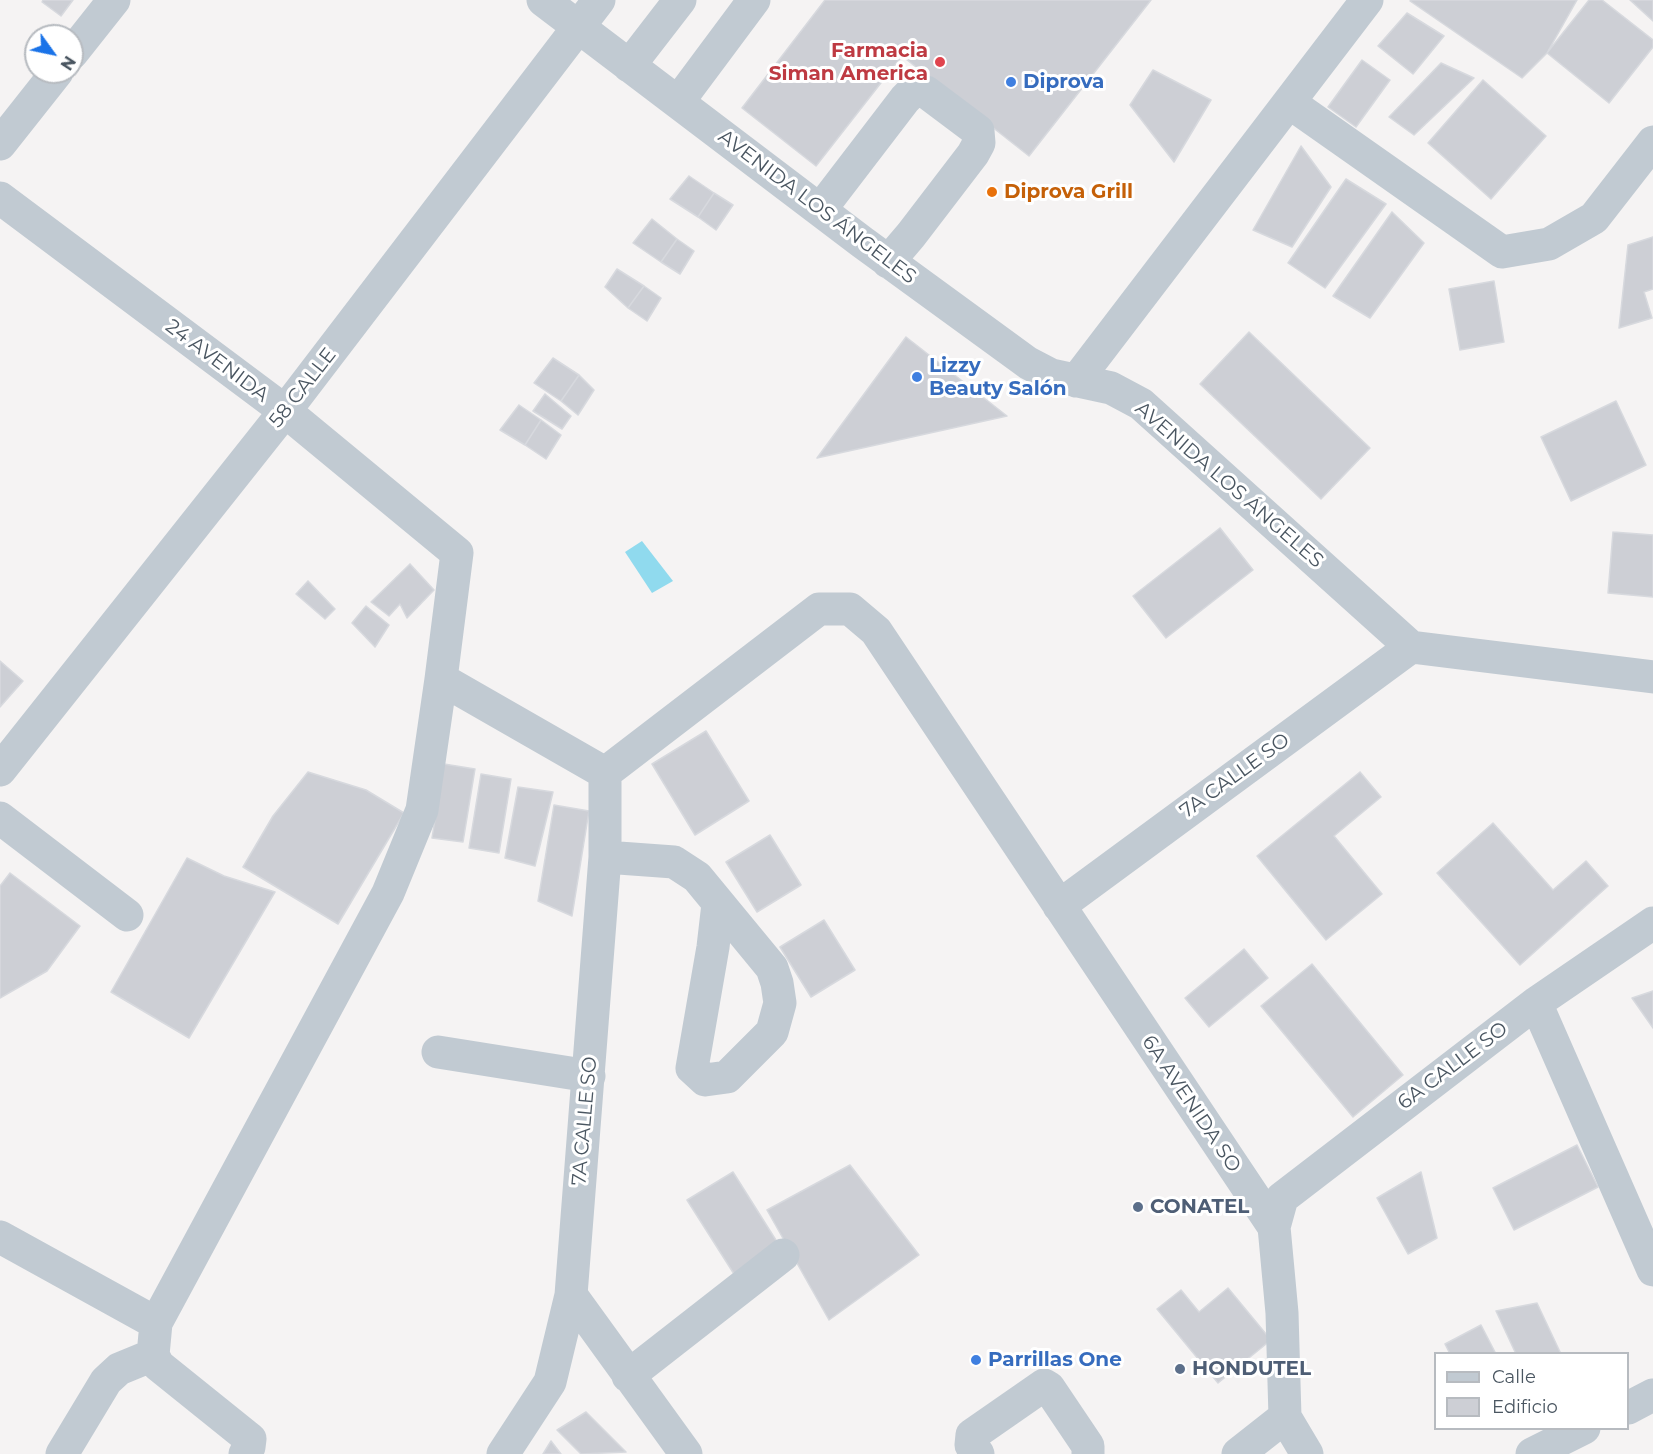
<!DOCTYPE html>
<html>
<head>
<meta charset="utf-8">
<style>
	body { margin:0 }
	#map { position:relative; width:1653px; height:1454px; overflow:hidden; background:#f5f3f3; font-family:Montserrat,sans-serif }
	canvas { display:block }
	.legend { position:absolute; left:1434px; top:1352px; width:195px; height:78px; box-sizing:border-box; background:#fff; border:2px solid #b7bbc0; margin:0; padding:8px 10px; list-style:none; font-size:18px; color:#4a5661 }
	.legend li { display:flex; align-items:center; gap:12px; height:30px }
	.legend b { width:30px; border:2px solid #b7bbc0 }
	.north { position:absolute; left:24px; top:24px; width:60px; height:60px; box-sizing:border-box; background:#fff; border:2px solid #b7bbc0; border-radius:50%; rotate:123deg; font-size:16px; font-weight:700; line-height:24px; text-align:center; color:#4a5661 }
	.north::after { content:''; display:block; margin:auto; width:21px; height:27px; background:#1a73e8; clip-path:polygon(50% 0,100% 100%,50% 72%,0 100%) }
</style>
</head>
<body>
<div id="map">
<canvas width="1653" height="1454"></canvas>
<ul class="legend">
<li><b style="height:8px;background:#c1cad2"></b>Calle</li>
<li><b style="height:16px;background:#cdcfd5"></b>Edificio</li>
</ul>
<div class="north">N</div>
</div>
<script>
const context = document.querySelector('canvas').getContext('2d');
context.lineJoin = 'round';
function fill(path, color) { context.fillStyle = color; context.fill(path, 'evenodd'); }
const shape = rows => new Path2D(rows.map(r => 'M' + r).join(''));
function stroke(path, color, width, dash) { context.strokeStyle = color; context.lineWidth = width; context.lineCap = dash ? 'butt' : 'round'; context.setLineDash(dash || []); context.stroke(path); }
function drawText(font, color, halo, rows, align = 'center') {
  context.font = font + ' Montserrat,sans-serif'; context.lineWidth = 6; context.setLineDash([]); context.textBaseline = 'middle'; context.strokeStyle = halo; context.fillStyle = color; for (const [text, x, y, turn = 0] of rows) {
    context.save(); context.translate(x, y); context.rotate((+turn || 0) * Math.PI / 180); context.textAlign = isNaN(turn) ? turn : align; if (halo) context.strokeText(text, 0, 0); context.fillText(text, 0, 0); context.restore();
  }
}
fill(shape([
	[642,541,673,581,652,593,625,552]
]), '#90daee');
const building = shape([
	[43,0,73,0,61,16,42,2,43,0],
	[825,0,1151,0,1029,156,902,56,816,166,742,108,825,0],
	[1411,0,1577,0,1547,53,1522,78,1410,1,1411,0],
	[1589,0,1602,0,1653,40,1653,47,1609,103,1547,53,1589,0],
	[1630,0,1653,0,1653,21,1630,0],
	[1407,13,1444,36,1413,74,1378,46,1407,13],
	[1362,60,1390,80,1356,127,1328,107,1362,60],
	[1441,63,1474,78,1414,135,1389,117,1441,63],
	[1153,70,1211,100,1174,162,1130,105,1153,70],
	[1483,80,1546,136,1491,199,1428,143,1483,80],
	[1301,146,1331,187,1292,247,1253,230,1301,146],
	[689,176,714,193,698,217,670,199,689,176],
	[1346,179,1386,204,1325,288,1288,263,1346,179],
	[714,193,733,205,716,230,698,217,714,193],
	[1392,212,1424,243,1370,318,1333,296,1392,212],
	[652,219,677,239,661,262,633,243,652,219],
	[1653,237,1653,289,1644,292,1652,318,1619,328,1628,245,1653,237],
	[677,239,694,251,680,274,661,262,677,239],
	[617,269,644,286,628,308,605,287,617,269],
	[1494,281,1504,342,1460,350,1449,289,1494,281],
	[644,286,661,298,647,321,628,308,644,286],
	[1249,332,1370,448,1321,499,1200,384,1249,332],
	[906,337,1007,416,817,458,906,337],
	[553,358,579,375,561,401,534,383,553,358],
	[579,375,594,390,578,415,561,401,579,375],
	[545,394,571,416,562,429,533,411,545,394],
	[1616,401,1646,465,1571,501,1541,437,1616,401],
	[519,405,541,420,525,445,500,430,519,405],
	[541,420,561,435,546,459,525,445,541,420],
	[1220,528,1253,570,1166,638,1133,596,1220,528],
	[1613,532,1653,535,1653,597,1608,593,1613,532],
	[410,564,434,590,407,618,400,604,389,616,371,602,410,564],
	[308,581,335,609,325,619,296,594,308,581],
	[366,606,389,625,375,647,352,623,366,606],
	[0,661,23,681,0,707,0,661],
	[706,731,749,801,695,835,652,764,706,731],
	[444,764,475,769,463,842,432,838,444,764],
	[308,772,366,790,404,813,338,924,243,867,273,816,308,772],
	[1360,772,1381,797,1334,836,1382,894,1326,940,1257,856,1360,772],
	[481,774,511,779,499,853,469,848,481,774],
	[518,787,553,792,535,866,505,858,518,787],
	[554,805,589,811,572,916,538,901,554,805],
	[1493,823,1553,890,1586,861,1608,886,1520,965,1437,873,1493,823],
	[770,835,801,885,757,912,726,862,770,835],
	[187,858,224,876,275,892,189,1038,111,992,187,858],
	[10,873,80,926,47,971,0,998,0,886,10,873],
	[824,920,855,970,811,997,780,947,824,920],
	[1244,949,1268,978,1209,1027,1185,998,1244,949],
	[1312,964,1403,1075,1353,1117,1261,1006,1312,964],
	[1653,991,1653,1028,1632,998,1653,991],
	[1577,1145,1598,1187,1514,1230,1493,1188,1577,1145],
	[850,1165,919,1255,829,1320,767,1210,850,1165],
	[733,1172,779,1245,734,1274,687,1200,733,1172],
	[1421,1172,1437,1238,1408,1254,1377,1198,1421,1172],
	[1228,1288,1271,1340,1218,1383,1157,1309,1181,1290,1199,1312,1228,1288],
	[1537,1303,1561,1354,1516,1354,1496,1311,1537,1303],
	[1481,1325,1496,1354,1450,1354,1445,1344,1481,1325],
	[586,1412,626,1452,581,1454,557,1430,586,1412],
	[551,1441,561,1454,543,1454,551,1441]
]);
fill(building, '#cdcfd5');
stroke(building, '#d7d9de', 1.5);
stroke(shape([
	[543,0,862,242,1028,363,1051,375,1111,388,1141,404,1411,647,1653,677],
	[72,53,114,0],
	[629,66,680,0],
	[678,102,754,0],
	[1290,103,1502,252,1549,244,1594,218,1653,142],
	[0,144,57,72],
	[0,198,285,411,457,553,441,679,422,810,388,893,156,1323,153,1355,158,1365,250,1439,249,1447,245,1454],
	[820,210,905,99,914,90,926,92,978,131,979,143,973,154,911,235,888,262],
	[1076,381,1367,0],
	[441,679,605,773,819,609,850,609,876,631,1274,1227,1282,1313,1285,1417,1307,1454],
	[0,770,285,411,599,0],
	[0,818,127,915],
	[605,857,674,862,697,877,772,968,777,983,780,1003,772,1032,727,1077,705,1080,692,1068,713,947,718,904],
	[1059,906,1411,647],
	[1536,1003,1653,1270],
	[438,1052,589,1076],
	[1274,1227,1282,1198,1536,1003,1653,923],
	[0,1237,156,1323],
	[571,1295,686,1454],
	[628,1376,783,1255],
	[1628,1408,1653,1395],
	[62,1454,106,1381,119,1369,153,1355],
	[503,1454,550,1382,571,1295,605,857,605,773],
	[978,1454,971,1445,972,1435,1044,1385,1049,1388,1088,1446,1088,1454],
	[1238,1454,1285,1417],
	[1532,1454,1584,1428]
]), '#c1cad2', 33);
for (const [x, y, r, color] of [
	[940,62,6,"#e0444e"],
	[1011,82,6,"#3f7fe0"],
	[992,192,6,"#e8710a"],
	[917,377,6,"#3f7fe0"],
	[1138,1207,6,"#5c6f8a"],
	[976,1360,6,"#3f7fe0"],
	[1180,1369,6,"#5c6f8a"]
]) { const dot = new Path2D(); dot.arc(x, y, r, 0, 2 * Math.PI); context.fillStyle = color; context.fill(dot); stroke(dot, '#fff', 2); }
drawText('bold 20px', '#be3a42', '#fff', [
	["Farmacia",928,51],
	["Siman America",928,74]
], 'right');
drawText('bold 20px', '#366cbe', '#fff', [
	["Diprova",1023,82],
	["Lizzy",929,366],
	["Beauty Salón",929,389],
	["Parrillas One",988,1360]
], 'left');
drawText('bold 20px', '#c56008', '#fff', [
	["Diprova Grill",1004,192]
], 'left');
drawText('20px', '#4a5661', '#fff', [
	["AVENIDA LOS ÁNGELES",817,207,37],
	["24 AVENIDA",217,361,37],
	["58 CALLE",303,388,-52],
	["AVENIDA LOS ÁNGELES",1229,485,41],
	["7A CALLE SO",1235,776,-36],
	["6A CALLE SO",1453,1066,-37],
	["6A AVENIDA SO",1191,1104,56],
	["7A CALLE SO",585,1121,-85]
]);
drawText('bold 20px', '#4e5e75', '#fff', [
	["CONATEL",1150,1207],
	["HONDUTEL",1192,1369]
], 'left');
</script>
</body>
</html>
